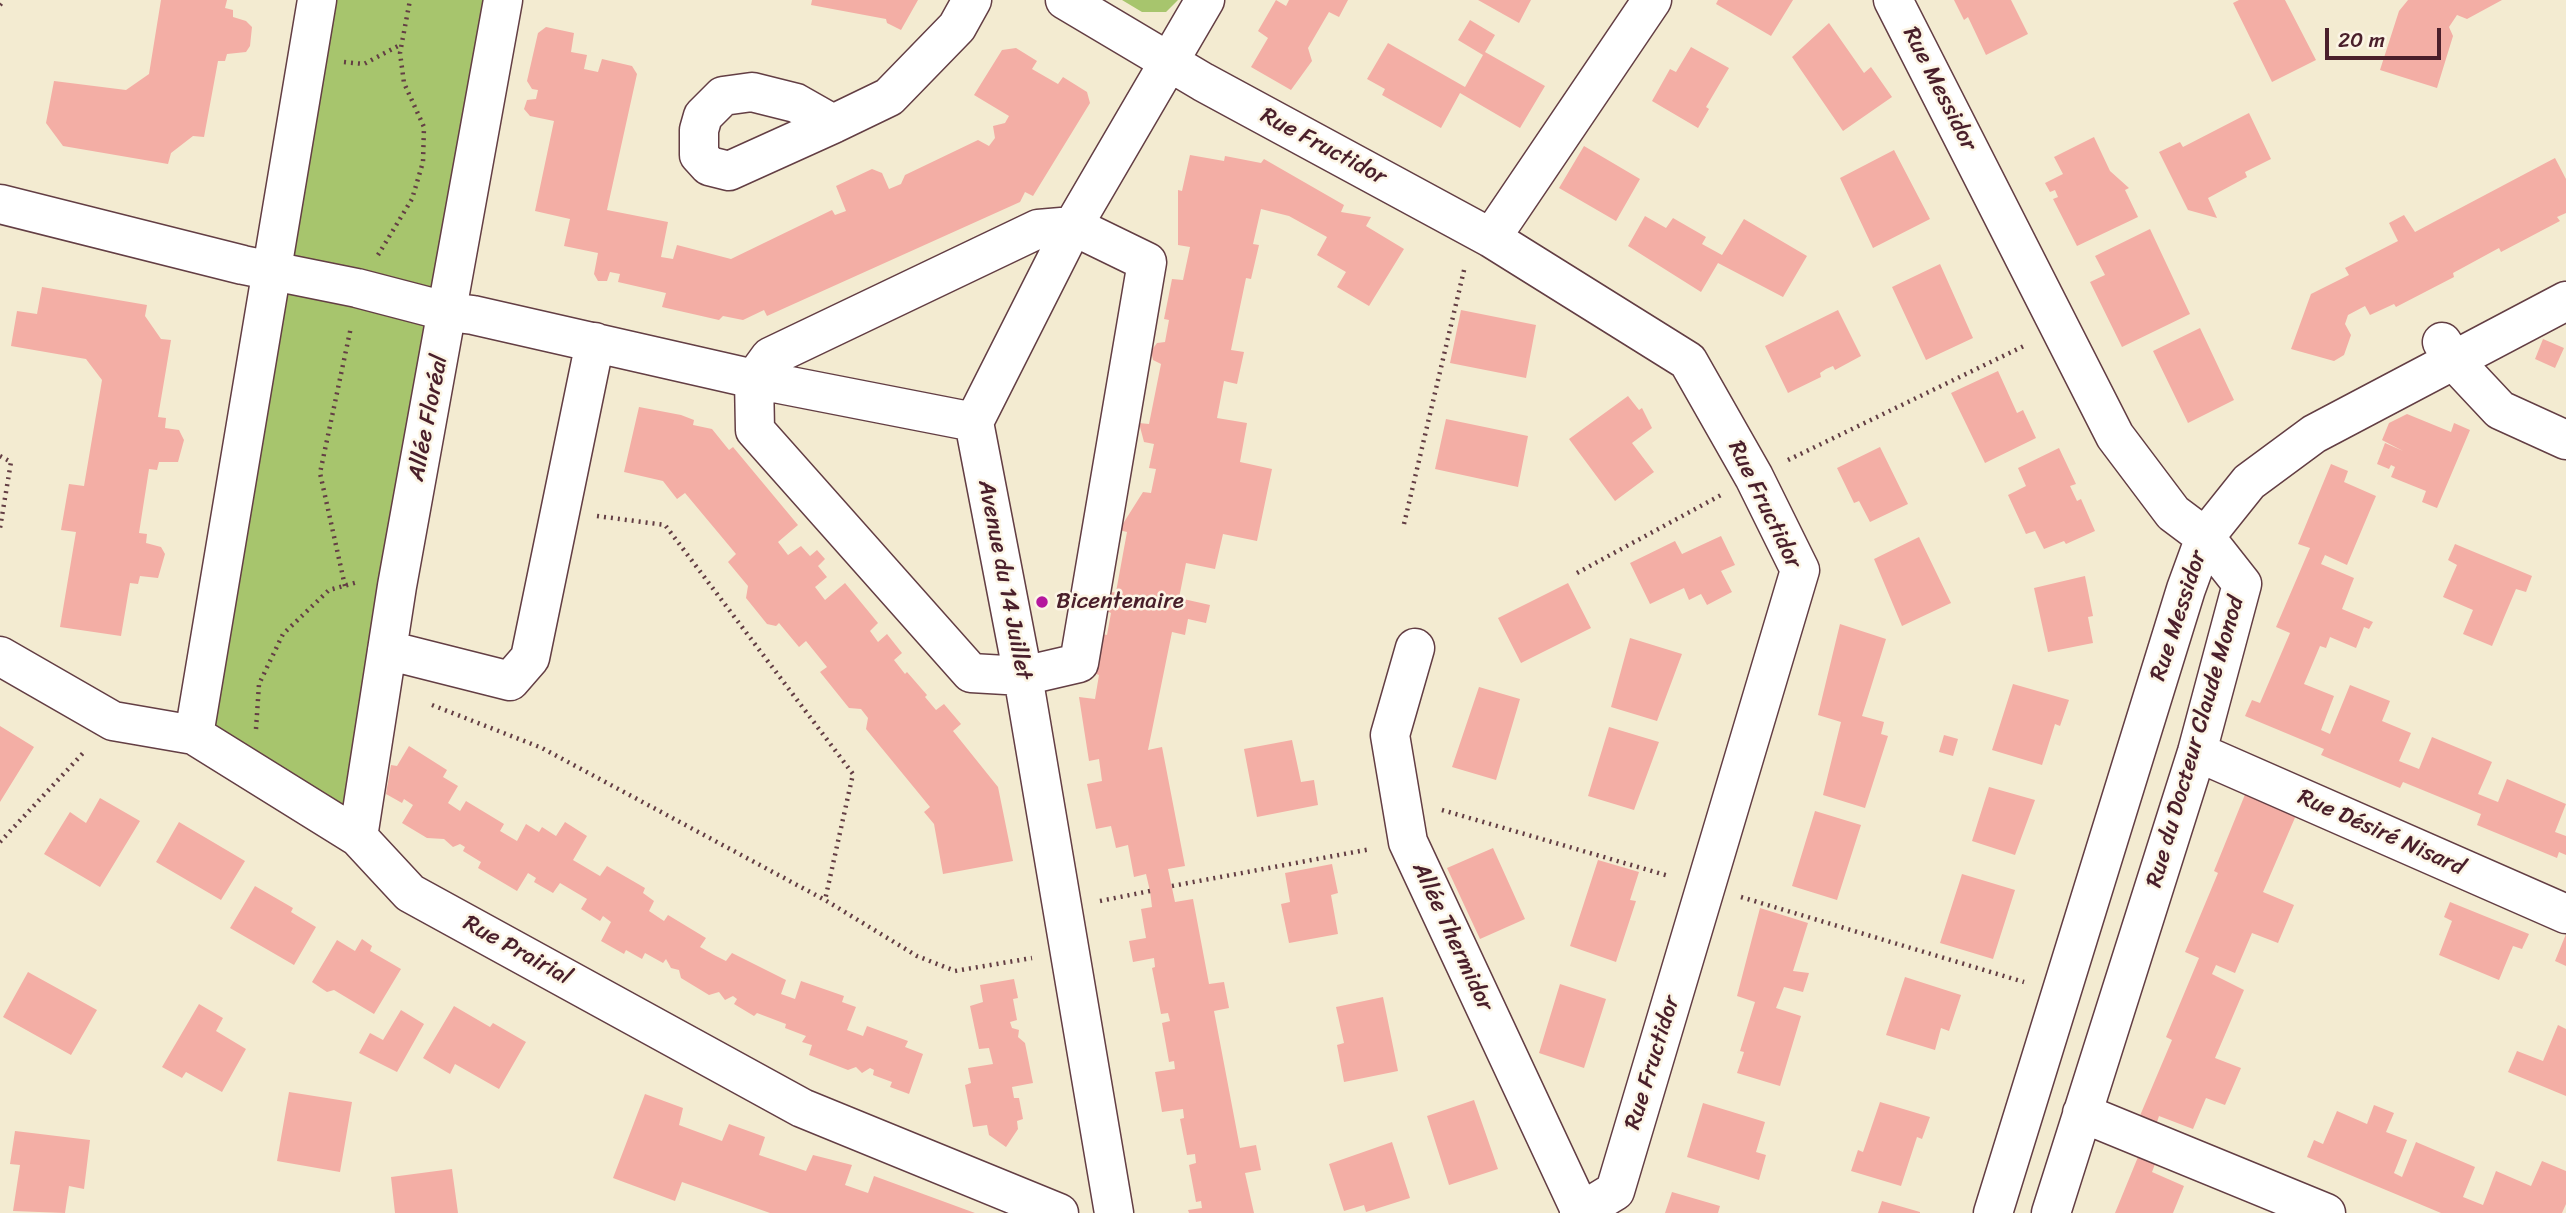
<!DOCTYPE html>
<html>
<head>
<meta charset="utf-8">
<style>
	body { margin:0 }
	#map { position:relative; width:2566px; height:1213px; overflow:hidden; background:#f3ebd1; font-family:Sriracha,sans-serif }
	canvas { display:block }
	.scale { position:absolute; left:2325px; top:28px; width:116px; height:32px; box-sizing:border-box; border:4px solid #4a1f2b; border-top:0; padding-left:9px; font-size:21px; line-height:24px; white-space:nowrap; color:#4a1f2b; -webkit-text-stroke:5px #fcf5e5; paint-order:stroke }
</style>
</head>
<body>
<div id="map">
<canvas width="2566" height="1213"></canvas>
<div class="scale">20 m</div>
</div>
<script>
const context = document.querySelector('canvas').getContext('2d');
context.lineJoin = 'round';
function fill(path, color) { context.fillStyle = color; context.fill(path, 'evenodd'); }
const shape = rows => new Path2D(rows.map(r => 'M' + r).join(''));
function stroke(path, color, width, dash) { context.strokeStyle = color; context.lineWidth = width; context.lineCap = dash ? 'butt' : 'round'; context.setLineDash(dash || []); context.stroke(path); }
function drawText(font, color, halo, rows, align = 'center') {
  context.font = font + ' Sriracha,sans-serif'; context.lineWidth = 5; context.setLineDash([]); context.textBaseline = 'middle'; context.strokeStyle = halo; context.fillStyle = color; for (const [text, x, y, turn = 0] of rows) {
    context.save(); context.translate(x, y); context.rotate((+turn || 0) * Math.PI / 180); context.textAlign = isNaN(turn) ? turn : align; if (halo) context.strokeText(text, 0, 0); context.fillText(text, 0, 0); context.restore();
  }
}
fill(shape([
	[317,0,503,0,358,837,194,735],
	[1122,0,1178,0,1166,12,1142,12]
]), '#a7c56d');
fill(shape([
	[161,0,227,0,225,8,233,10,233,17,246,21,252,27,250,46,246,52,227,54,225,61,218,61,204,137,193,136,171,153,168,164,63,146,46,123,54,81,126,90,149,74],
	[812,0,918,0,901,30,887,23,886,19,811,5],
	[1276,0,1286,6,1289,0,1348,0,1339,17,1329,12,1308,48,1312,61,1291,90,1251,67,1268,38,1258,31],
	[1478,0,1531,0,1519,23],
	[1718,0,1793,0,1771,36,1716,4],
	[1954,0,2011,0,2028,34,1986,55,1968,17,1964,20],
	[2239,0,2285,0,2316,60,2272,82,2233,3],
	[2408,0,2502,0,2467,19,2457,15,2449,27,2453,36,2437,88,2380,70,2399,11],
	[1470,20,1495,35,1485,52,1545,86,1520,128,1460,93,1441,128,1382,95,1385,89,1367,79,1388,43,1465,87,1483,55,1458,40],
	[1829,23,1864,73,1871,67,1892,97,1843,131,1792,57],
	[546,27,574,33,571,52,587,55,584,69,598,72,602,59,632,66,637,74,607,210,668,222,661,257,673,259,677,245,731,259,832,210,835,215,846,211,836,186,872,169,882,173,889,189,901,184,905,175,978,140,989,146,995,138,993,126,1005,123,1009,116,974,95,1002,50,1016,48,1037,61,1032,69,1058,84,1063,77,1087,92,1090,103,1033,196,1025,192,1020,202,767,316,764,310,743,320,723,316,719,320,662,307,666,293,618,282,620,274,610,272,607,281,598,281,594,274,598,253,564,246,570,219,535,211,554,121,530,116,524,109,527,100,536,99,538,90,532,89,527,81,538,33],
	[1691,47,1729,68,1706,107,1709,109,1698,128,1652,101,1670,69,1676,72],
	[2249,113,2271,159,2245,172,2247,177,2208,198,2217,218,2188,210,2159,152,2180,142,2183,147],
	[2094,137,2110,171,2129,188,2125,190,2138,217,2077,246,2053,199,2058,197,2055,190,2050,192,2045,183,2063,174,2054,157],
	[1584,146,1640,179,1616,221,1559,188],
	[1894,150,1930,219,1873,248,1840,178],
	[1190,155,1224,161,1225,156,1261,163,1264,159,1344,205,1341,212,1371,217,1366,226,1404,249,1369,306,1337,287,1346,272,1317,255,1327,237,1289,216,1261,209,1253,244,1259,245,1251,279,1246,278,1231,350,1244,352,1237,384,1224,381,1217,418,1247,423,1240,462,1272,469,1257,541,1223,534,1215,569,1186,563,1179,598,1210,605,1206,623,1188,619,1185,635,1172,632,1148,750,1162,747,1185,866,1168,869,1175,902,1193,899,1209,984,1224,982,1229,1008,1214,1011,1240,1148,1256,1145,1261,1170,1245,1173,1254,1213,1189,1213,1188,1210,1202,1208,1201,1201,1196,1202,1189,1165,1196,1163,1195,1154,1187,1155,1180,1119,1184,1118,1183,1109,1162,1112,1155,1072,1175,1069,1174,1061,1169,1062,1162,1023,1170,1021,1168,1013,1161,1014,1152,968,1155,967,1154,958,1133,962,1129,941,1146,938,1141,909,1152,907,1150,891,1146,874,1134,877,1128,845,1116,848,1111,826,1096,829,1087,784,1102,781,1099,759,1089,761,1079,697,1095,699,1099,675,1094,673,1102,634,1107,635,1111,613,1107,611,1107,593,1116,592,1127,532,1119,530,1143,492,1151,493,1156,469,1149,468,1154,444,1144,442,1139,423,1149,424,1161,364,1153,360,1151,351,1157,343,1165,342,1169,320,1164,319,1172,279,1183,280,1190,247,1178,245,1178,190,1182,191],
	[2555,158,2566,179,2566,213,2557,217,2560,221,2501,252,2499,248,2453,273,2454,277,2396,307,2394,304,2370,315,2365,306,2348,315,2345,324,2351,335,2344,355,2334,361,2291,349,2311,294,2349,275,2345,268,2398,241,2389,223,2404,215,2415,232],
	[1645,216,1666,228,1673,218,1706,237,1702,244,1722,255,1744,219,1807,256,1783,297,1718,263,1701,292,1628,246],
	[2150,229,2190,314,2122,347,2090,282,2105,275,2095,256],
	[1940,264,1973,338,1926,360,1892,287],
	[42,287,147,305,145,316,161,339,171,340,158,417,166,418,165,428,179,430,184,440,178,462,159,462,157,470,149,469,139,533,147,534,146,543,161,547,165,554,158,578,140,576,138,584,130,583,121,636,60,627,76,532,61,530,69,484,84,486,102,380,86,359,11,346,17,311,37,314],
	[1461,310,1536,325,1526,378,1450,363],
	[1838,310,1861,356,1835,370,1833,366,1826,369,1820,373,1821,377,1788,393,1765,346],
	[2200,328,2234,400,2188,423,2153,351],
	[2543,339,2564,348,2555,368,2535,359],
	[1998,371,2017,413,2023,410,2036,438,1985,463,1951,393],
	[1628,396,1639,410,1642,408,1652,428,1632,443,1654,472,1615,501,1569,439],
	[639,407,681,415,694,420,693,425,712,429,729,450,733,447,798,525,778,542,788,555,801,546,810,556,817,550,825,559,818,566,827,577,815,587,825,600,845,583,878,623,870,631,878,642,887,634,902,653,894,660,905,674,907,672,927,695,925,697,936,710,944,704,961,724,953,731,998,787,1013,861,943,874,934,824,924,812,930,807,866,729,868,718,861,709,849,708,820,672,827,667,806,641,799,647,779,623,776,626,767,624,746,598,748,586,728,562,736,554,685,493,677,499,663,481,624,472],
	[2407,414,2451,432,2454,423,2470,430,2437,508,2422,502,2426,491,2391,477,2395,467,2391,465,2389,469,2377,464,2385,443,2403,451,2382,440,2389,423],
	[1446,419,1528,436,1518,487,1435,469],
	[1880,447,1908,504,1870,522,1859,501,1854,503,1837,468],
	[2059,448,2076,484,2070,486,2077,501,2081,499,2095,531,2066,544,2064,541,2044,549,2035,531,2026,534,2008,495,2026,486,2018,468],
	[2331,464,2348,471,2344,482,2376,496,2347,565,2325,555,2321,564,2354,578,2342,609,2373,622,2369,629,2364,627,2356,648,2330,637,2326,648,2320,646,2304,684,2334,696,2321,730,2330,734,2350,685,2390,701,2382,721,2411,733,2399,761,2419,769,2432,737,2492,762,2478,794,2498,802,2507,779,2566,804,2555,832,2566,836,2566,855,2559,852,2557,858,2477,825,2481,814,2403,782,2400,788,2321,755,2324,749,2245,716,2252,700,2260,703,2290,633,2276,627,2310,548,2298,544],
	[1721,536,1735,565,1721,571,1732,592,1707,605,1701,594,1689,600,1684,588,1650,604,1630,563,1675,541,1682,554],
	[1919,537,1951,603,1902,626,1874,559],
	[2455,544,2532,576,2526,592,2516,589,2492,646,2463,634,2473,610,2443,597,2457,565,2448,560],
	[2085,576,2093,616,2088,617,2093,643,2048,652,2034,588],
	[1568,583,1591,628,1521,663,1498,618],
	[1840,624,1886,639,1862,716,1884,722,1881,734,1888,736,1865,808,1823,795,1841,722,1818,715],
	[1630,638,1682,654,1657,721,1611,707],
	[2013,684,2069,700,2060,726,2055,724,2042,765,1992,750],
	[1479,687,1520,699,1496,780,1452,767],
	[0,726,34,747,0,802],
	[1609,727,1659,742,1634,810,1588,796],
	[1944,735,1958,739,1953,756,1939,752],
	[1292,740,1301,782,1314,780,1318,805,1257,817,1244,749],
	[409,746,447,770,443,777,458,786,448,803,460,811,466,801,504,824,500,831,517,841,526,824,539,832,542,827,556,836,565,822,587,836,573,860,600,876,607,866,645,888,643,893,654,901,649,911,664,921,668,915,706,938,700,947,714,955,726,961,732,953,786,980,781,994,795,999,801,981,844,996,842,1002,856,1007,847,1030,863,1036,867,1026,908,1041,905,1047,923,1054,909,1094,890,1087,892,1082,873,1075,874,1070,870,1068,862,1073,856,1067,848,1070,809,1055,812,1045,802,1042,806,1036,785,1028,786,1024,757,1013,754,1016,734,1004,737,999,733,996,725,1000,719,992,709,995,681,978,679,970,671,968,666,959,663,963,645,953,642,959,626,950,624,954,601,941,611,922,603,916,600,921,581,909,587,899,560,883,553,893,534,882,536,878,528,873,517,891,478,868,481,862,463,851,465,847,460,844,453,847,444,839,427,838,402,823,413,805,404,799,402,803,386,794,391,765,397,766],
	[1989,787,2035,800,2015,855,1972,841],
	[2246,792,2297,813,2263,892,2294,905,2278,943,2252,933,2235,973,2216,965,2212,974,2244,990,2215,1058,2241,1068,2225,1105,2206,1098,2193,1129,2159,1116,2156,1125,2139,1118,2172,1040,2166,1037,2199,958,2185,952,2218,873,2214,871],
	[100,798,140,821,100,887,44,854,70,812,86,823],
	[1815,811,1861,825,1837,900,1792,886],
	[179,822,245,861,221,900,156,862],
	[1493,848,1525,919,1480,939,1447,868],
	[1598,860,1639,872,1630,900,1636,901,1616,962,1570,946],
	[1332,864,1338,893,1331,895,1338,934,1289,943,1281,904,1290,902,1285,873],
	[1962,874,2015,890,1993,959,1940,943],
	[255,886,293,908,291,912,316,927,294,965,230,928],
	[2450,902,2529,934,2522,949,2513,946,2499,980,2439,955,2452,921,2444,917],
	[1760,908,1808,923,1793,971,1809,973,1803,992,1784,987,1776,1008,1801,1016,1780,1086,1737,1073,1744,1052,1740,1051,1755,1002,1737,996],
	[2566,934,2566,966,2555,961],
	[362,939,372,946,370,951,401,969,374,1014,334,990,327,992,312,982,337,940,355,951],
	[28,972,97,1010,71,1055,3,1017],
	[1905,977,1961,995,1949,1031,1941,1028,1935,1050,1886,1035],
	[1014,979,1018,998,1013,999,1017,1020,1010,1022,1012,1028,1019,1030,1018,1037,1025,1043,1033,1083,1012,1087,1014,1098,1019,1098,1023,1119,1017,1121,1018,1129,1006,1147,989,1135,987,1125,973,1127,965,1085,971,1083,968,1068,993,1064,989,1048,979,1049,970,1006,983,1002,980,985],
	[1560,984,1606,999,1584,1068,1539,1053],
	[1383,997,1398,1071,1344,1082,1337,1045,1344,1043,1336,1007],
	[199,1004,223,1018,216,1031,246,1049,222,1092,186,1072,182,1078,162,1067],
	[454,1006,490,1027,493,1023,526,1042,499,1089,455,1064,450,1074,423,1058],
	[401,1010,424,1024,397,1072,359,1053,370,1033,383,1040],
	[2558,1025,2566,1029,2566,1096,2508,1072,2517,1051,2543,1061],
	[289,1092,352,1102,340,1172,277,1161],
	[645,1094,683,1108,679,1125,722,1141,729,1124,765,1137,759,1155,806,1171,813,1155,852,1165,845,1185,868,1193,874,1176,975,1213,770,1213,682,1182,675,1201,613,1178],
	[1474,1100,1498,1169,1449,1185,1427,1116],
	[1880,1102,1930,1117,1922,1139,1917,1137,1901,1186,1851,1171,1858,1150,1863,1152],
	[1703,1103,1765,1122,1756,1152,1766,1155,1759,1180,1687,1157],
	[2374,1105,2394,1113,2386,1132,2407,1140,2394,1173,2402,1177,2416,1142,2475,1167,2463,1197,2483,1205,2496,1171,2531,1186,2542,1161,2566,1171,2566,1204,2562,1213,2441,1213,2307,1157,2314,1140,2323,1144,2337,1111,2367,1124],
	[15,1131,90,1140,84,1189,69,1186,65,1213,13,1211,20,1165,10,1164],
	[1392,1142,1410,1198,1366,1212,1364,1205,1344,1211,1329,1164],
	[2138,1157,2155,1164,2152,1172,2184,1186,2173,1213,2115,1213],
	[452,1169,458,1213,395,1213,391,1177],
	[1672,1192,1720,1206,1718,1213,1665,1213],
	[1882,1201,1920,1212,1920,1213,1878,1213]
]), '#f3aea5');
const minor = shape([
	[1065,0,1203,82,1491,238,1688,361,1754,477,1800,570,1615,1191,1579,1213],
	[1893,0,2115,436,2173,513,2205,537,2242,584,2197,752,2051,1213],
	[833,124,796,103,752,92,723,96,703,116,699,130,699,155,709,166,729,171,833,124,889,97,957,27,972,0],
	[0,204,243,265,357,288,449,312,473,315,754,379,974,422],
	[1073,226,1147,262,1079,663,1023,676,971,673,755,430,754,379,770,357,1038,229,1073,226],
	[1491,238,1652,0],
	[2442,342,2454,361,2500,410,2566,440],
	[1415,648,1390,735,1408,842,1581,1212],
	[387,650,510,681,530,658,595,342],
	[0,656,113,721,194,735,358,837,410,893,802,1108,1059,1213],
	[194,735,317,0],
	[2197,752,2566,914],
	[358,837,397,586,503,0],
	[2082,1113,2326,1213],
	[1114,1213,1023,676,974,422,1073,226,1205,0],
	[1993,1213,2186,589,2205,537,2249,482,2314,434,2566,301]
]);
stroke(minor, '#633e44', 41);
stroke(shape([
	[0,5,4,0],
	[344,62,364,64,400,45],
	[378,255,412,199,423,162,424,127,404,83,400,53,410,0],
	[0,456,11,462,0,528],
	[1788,460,2026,345],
	[597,516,665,525,853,774,825,900],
	[1404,524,1465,266],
	[1577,573,1721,495],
	[345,586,320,473,351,327],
	[432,705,542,748,825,900,917,956,955,971,1032,958],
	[256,729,259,684,283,634,329,590,358,582],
	[1442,810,1669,876],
	[0,842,85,751],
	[1172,886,1371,849],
	[1741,897,2024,982],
	[1100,901,1150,891]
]), '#633e44', 4.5, [2, 5]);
stroke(minor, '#fff', 38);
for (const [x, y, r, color] of [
	[1042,602,7,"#b5179e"]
]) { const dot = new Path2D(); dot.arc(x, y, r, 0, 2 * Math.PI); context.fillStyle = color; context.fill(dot); stroke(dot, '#fcf5e5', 2.5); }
drawText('23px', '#4a1f2b', '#fcf5e5', [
	["Rue Messidor",1939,89,63],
	["Rue Fructidor",1323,147,28],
	["Allée Floréal",429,418,-79],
	["Rue Fructidor",1764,505,64],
	["Avenue du 14 Juillet",1004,580,79],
	["Rue Messidor",2179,616,-72],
	["Rue du Docteur Claude Monod",2196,742,-74],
	["Rue Désiré Nisard",2381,833,24],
	["Allée Thermidor",1452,937,65],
	["Rue Prairial",517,951,29],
	["Rue Fructidor",1653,1063,-73]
]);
drawText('23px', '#4a1f2b', '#fcf5e5', [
	["Bicentenaire",1056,602]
], 'left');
</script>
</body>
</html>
